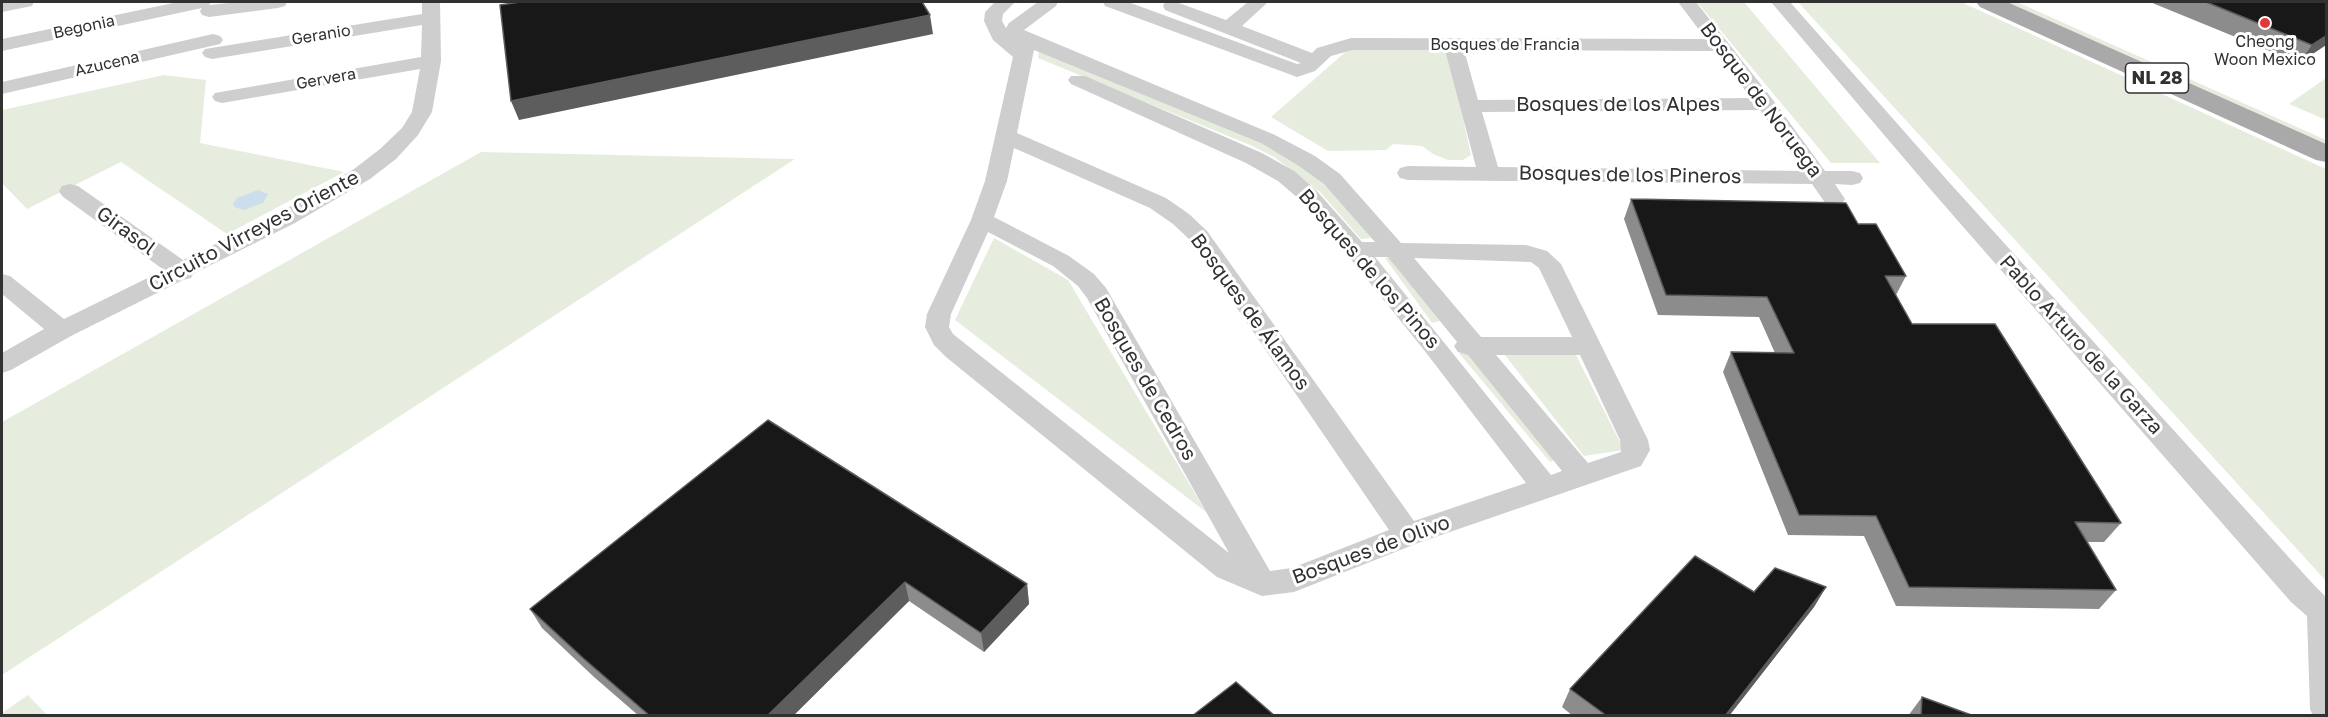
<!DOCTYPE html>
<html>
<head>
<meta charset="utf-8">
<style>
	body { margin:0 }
	#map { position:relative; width:2328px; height:717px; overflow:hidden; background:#fff; font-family:"Golos Text",sans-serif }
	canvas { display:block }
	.frame { position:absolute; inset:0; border:3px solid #313131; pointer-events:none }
</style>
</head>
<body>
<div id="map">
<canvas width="2328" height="717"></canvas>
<div class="frame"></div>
</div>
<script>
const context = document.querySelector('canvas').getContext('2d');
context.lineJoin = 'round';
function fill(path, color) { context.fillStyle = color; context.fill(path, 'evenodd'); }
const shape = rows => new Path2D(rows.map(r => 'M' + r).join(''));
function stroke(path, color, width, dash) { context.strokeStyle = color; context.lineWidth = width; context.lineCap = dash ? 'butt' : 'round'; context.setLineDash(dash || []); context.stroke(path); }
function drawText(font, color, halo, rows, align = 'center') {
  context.font = font + ' "Golos Text",sans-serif'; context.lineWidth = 6; context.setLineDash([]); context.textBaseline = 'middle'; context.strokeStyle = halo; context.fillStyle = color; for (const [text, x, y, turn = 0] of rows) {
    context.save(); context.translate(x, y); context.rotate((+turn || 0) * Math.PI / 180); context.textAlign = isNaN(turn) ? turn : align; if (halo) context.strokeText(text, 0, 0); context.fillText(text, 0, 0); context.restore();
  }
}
fill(shape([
	[1697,2,1744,2,1880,163,1831,163],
	[1798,2,1961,2,2326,169,2326,581],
	[2001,2,2017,2,2326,140,2326,147],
	[1447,47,1471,155,1463,160,1448,160,1433,154,1422,146,1393,144,1386,150,1328,151,1271,117,1350,48],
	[1039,51,1256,139,1310,171,1344,203,1371,238,1361,239,1320,192,1274,157,1250,145,1038,58],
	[164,75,206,80,200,143,344,172,227,234,121,162,27,209,2,183,2,110],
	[2326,78,2326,120,2289,104],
	[481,152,795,159,2,675,2,422],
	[994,238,1068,280,1206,512,955,320],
	[1393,256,1443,320,1432,323,1385,258],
	[1574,351,1624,450,1584,456,1504,354],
	[1468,352,1560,458,1550,462,1459,353],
	[28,695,47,715,2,715,2,713]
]), '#e6eddf');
fill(shape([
	[258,190,268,194,263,203,244,210,234,207,233,204,237,198]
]), '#ccddec');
fill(shape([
	[2,2,34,2,32,6,2,12,2,2],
	[178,2,211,2,209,5,239,2,287,2,285,6,278,8,209,17,202,15,200,11,202,8,2,51,2,39,178,2],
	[422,2,440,2,441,61,432,112,418,135,396,159,370,179,295,223,193,274,191,278,183,280,71,336,11,370,2,373,2,353,44,329,2,294,2,274,10,276,64,319,164,270,62,196,59,191,62,186,70,184,78,186,183,260,279,213,354,169,380,149,402,128,412,112,420,69,222,103,215,101,212,97,215,93,421,57,422,25,212,59,205,57,202,53,205,49,422,14,422,2],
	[995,2,1015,2,1003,14,1002,21,1006,28,1009,23,1038,2,1058,2,1056,6,1024,30,1275,135,1315,156,1340,174,1401,243,1526,245,1547,251,1561,264,1648,440,1650,450,1641,466,1418,543,1294,592,1262,596,1217,577,946,357,934,345,925,327,927,314,971,220,985,181,1013,57,993,40,984,21,985,12,995,2],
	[1034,50,1261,143,1299,166,1324,184,1375,242,1362,242,1315,189,1294,171,1262,153,1085,76,1071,76,1068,80,1071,84,1246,163,1278,181,1299,199,1320,221,1424,350,1526,483,1414,521,1207,231,1189,214,1166,198,1017,133,1034,50],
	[1014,148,1150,208,1173,224,1191,241,1389,530,1292,568,1270,571,1106,288,1094,274,1069,256,994,217,1007,181,1014,148],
	[988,232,1053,266,1078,286,1087,298,1229,553,953,334,949,327,951,314,988,232],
	[1375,257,1388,257,1457,342,1454,346,1458,352,1468,355,1562,471,1551,475,1375,257],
	[1414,258,1531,262,1539,268,1572,337,1481,337,1414,258],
	[1496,355,1580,355,1620,440,1621,452,1588,463,1496,355],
	[1103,2,1128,2,1297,64,1301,63,1165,10,1163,6,1165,2,1176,2,1226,20,1248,2,1268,2,1242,26,1312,53,1317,48,1351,38,1706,39,1678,2,1696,2,1773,100,1825,171,1852,171,1860,173,1863,178,1860,183,1852,185,1835,184,1845,199,1842,204,1834,206,1826,204,1812,184,1408,180,1400,178,1397,173,1400,168,1408,166,1476,167,1445,50,1352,50,1331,56,1315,71,1297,77,1105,6,1103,2],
	[1464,50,1715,51,1751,98,1478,100,1464,50],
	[1760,110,1803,171,1498,167,1482,112,1760,110],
	[1771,2,1790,2,1947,180,2313,584,2326,597,2326,716,2313,716,2310,709,2307,616,2291,602,1931,190,1771,2],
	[213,34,220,36,223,40,220,44,2,94,2,82,213,34]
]), '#cecece');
fill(shape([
	[1976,2,2007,2,2326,144,2326,162,2316,160,1980,7,1976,2]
]), '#a9a9a9');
fill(shape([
	[2150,2,2326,2,2326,45,2299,63],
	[1631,199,1858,224,1906,276,1896,295,1912,324,2121,523,2104,542,2087,542,2116,590,2099,609,1896,606,1864,536,1788,535,1723,372,1731,352,1775,353,1759,317,1658,315,1624,219],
	[768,420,1027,584,1029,604,984,652,909,601,793,716,639,716,594,677,542,628,530,609],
	[1826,587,1814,607,1729,716,1573,716,1562,707,1570,689,1754,592],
	[1922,697,1974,716,1908,716]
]), '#8c8c8c');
fill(shape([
	[930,15,933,34,519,120,511,101],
	[2326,36,2326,45,2299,63,2312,45],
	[905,582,909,601,793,716,767,716],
	[1027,584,1029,604,984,652,981,633],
	[1826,587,1814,607,1729,716,1725,716]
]), '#5d5d5d');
const building = shape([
	[520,2,922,2,930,15,511,101,500,5,520,2],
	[2206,2,2326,2,2326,36,2312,45,2206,2],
	[1631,199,1846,203,1858,224,1876,224,1906,276,1885,276,1912,324,1995,324,2121,523,2075,522,2116,590,1909,587,1876,516,1799,515,1731,352,1794,353,1767,297,1666,295,1631,199],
	[768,420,1027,584,981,633,905,582,767,716,650,716,583,658,530,609,768,420],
	[1695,556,1754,592,1775,568,1826,587,1725,716,1607,716,1570,689,1695,556],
	[1236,682,1275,716,1192,716,1236,682],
	[1922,697,1974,716,1921,716,1922,697]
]);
fill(building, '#181818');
stroke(building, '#5d5d5d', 1.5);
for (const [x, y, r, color] of [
	[2265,23,6,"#e23938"]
]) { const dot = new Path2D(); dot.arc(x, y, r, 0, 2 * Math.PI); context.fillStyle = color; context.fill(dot); stroke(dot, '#fff', 2); }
drawText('16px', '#313131', '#fff', [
	["Begonia",84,27,-12],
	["Geranio",321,35,-9],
	["Bosques de Francia",1505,45],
	["Azucena",107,64,-13],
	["Gervera",326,79,-10]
]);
drawText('16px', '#313131', '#fff', [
	["Cheong",2265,42],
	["Woon Mexico",2265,60]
]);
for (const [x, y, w] of [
	[2157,78,63]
]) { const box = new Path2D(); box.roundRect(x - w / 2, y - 15, w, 30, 4.5); context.fillStyle = '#fff'; context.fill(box); stroke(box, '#313131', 1.5); }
drawText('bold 18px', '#313131', null, [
	["NL 28",2157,78]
]);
drawText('20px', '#313131', '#fff', [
	["Bosque de Noruega",1761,100,53],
	["Bosques de los Alpes",1618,105],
	["Bosques de los Pineros",1630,175,1],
	["Girasol",126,231,36],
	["Circuito Virreyes Oriente",254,231,-28],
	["Bosques de los Pinos",1369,269,49],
	["Bosques de Álamos",1250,312,54],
	["Pablo Arturo de la Garza",2081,345,48],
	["Bosques de Cedros",1145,379,60],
	["Bosques de Olivo",1371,550,-20]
]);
</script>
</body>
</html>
